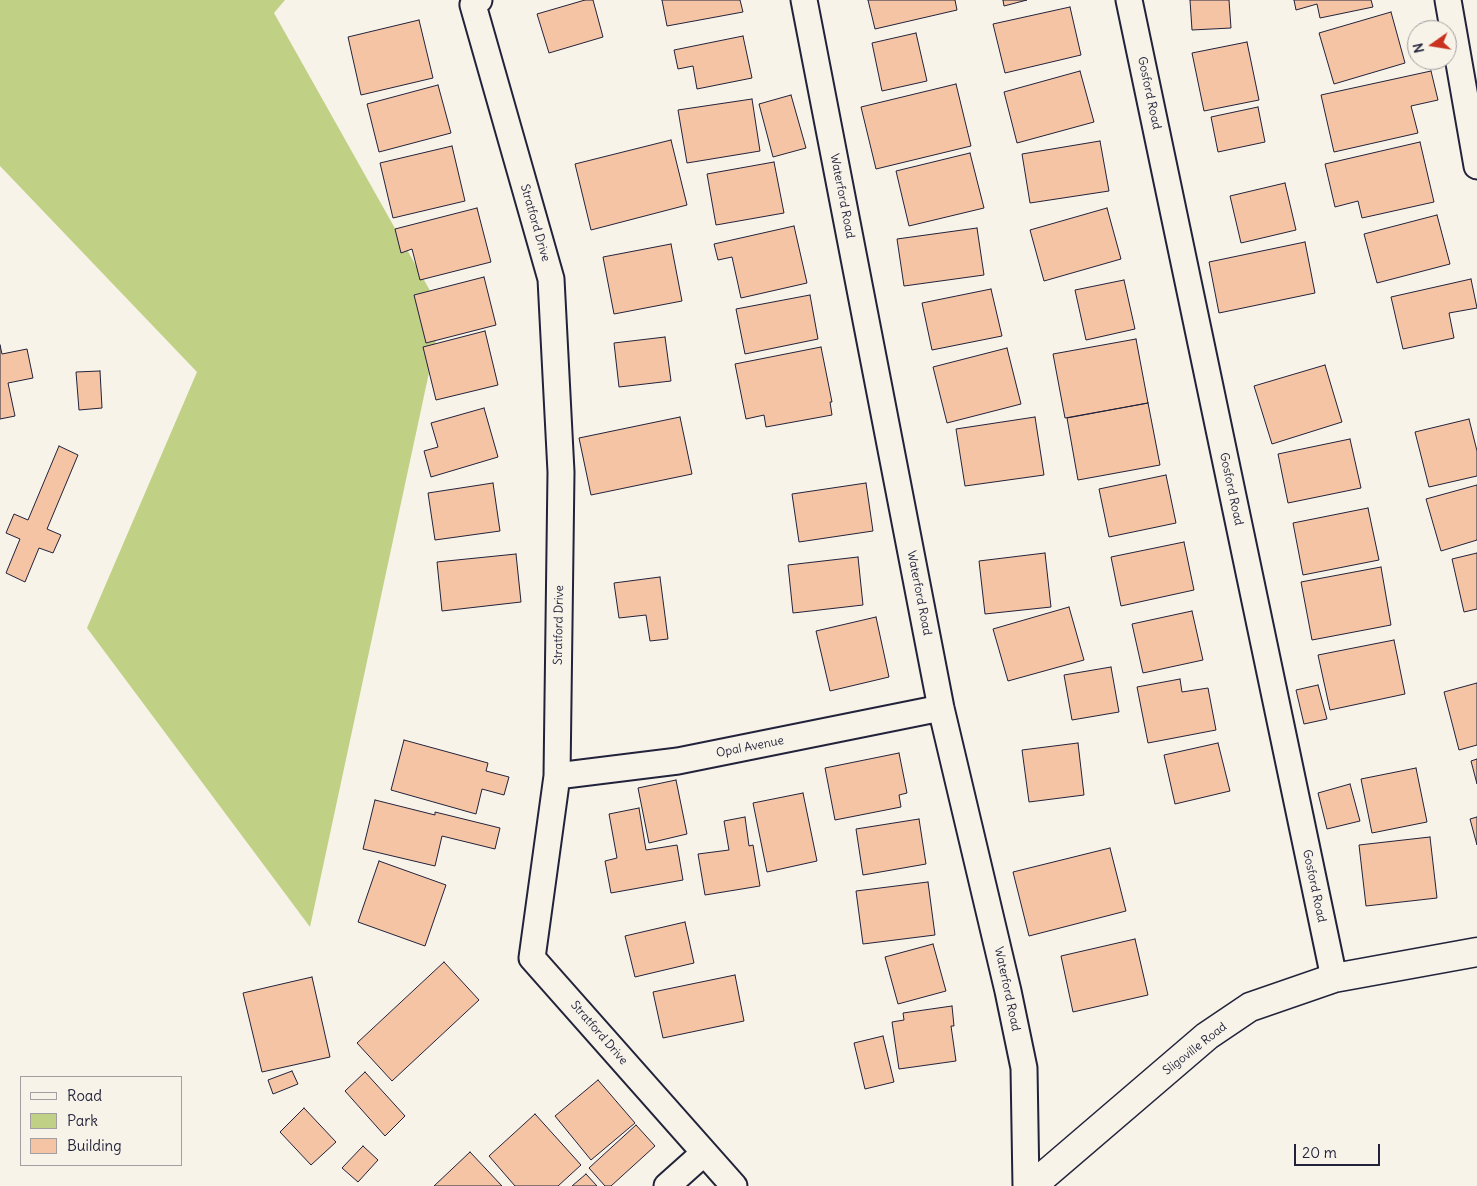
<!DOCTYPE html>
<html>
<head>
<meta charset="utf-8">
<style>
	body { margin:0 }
	#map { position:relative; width:1477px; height:1186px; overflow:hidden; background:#f7f3e8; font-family:Delius,sans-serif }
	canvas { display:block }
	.legend { position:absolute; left:20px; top:1076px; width:162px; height:90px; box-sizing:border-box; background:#f7f3e8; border:1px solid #a29fa3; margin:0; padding:6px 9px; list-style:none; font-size:15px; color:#22223b }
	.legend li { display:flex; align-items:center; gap:10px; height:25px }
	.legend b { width:25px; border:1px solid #a29fa3 }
	.north { position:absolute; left:1407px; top:20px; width:50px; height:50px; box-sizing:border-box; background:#f7f3e8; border:1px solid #a29fa3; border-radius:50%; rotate:257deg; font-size:14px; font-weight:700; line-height:20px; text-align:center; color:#22223b }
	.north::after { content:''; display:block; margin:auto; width:18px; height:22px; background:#c8321e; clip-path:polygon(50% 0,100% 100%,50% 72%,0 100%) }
	.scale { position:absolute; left:1294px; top:1144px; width:86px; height:22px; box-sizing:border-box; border:2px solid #22223b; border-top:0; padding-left:6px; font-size:15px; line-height:18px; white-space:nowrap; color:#22223b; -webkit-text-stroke:4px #f7f3e8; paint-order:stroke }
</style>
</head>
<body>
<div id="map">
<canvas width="1477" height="1186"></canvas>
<ul class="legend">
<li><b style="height:6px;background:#f7f3e8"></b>Road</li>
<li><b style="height:14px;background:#c0d186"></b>Park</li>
<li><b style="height:14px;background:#f5c4a5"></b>Building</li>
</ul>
<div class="north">N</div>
<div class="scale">20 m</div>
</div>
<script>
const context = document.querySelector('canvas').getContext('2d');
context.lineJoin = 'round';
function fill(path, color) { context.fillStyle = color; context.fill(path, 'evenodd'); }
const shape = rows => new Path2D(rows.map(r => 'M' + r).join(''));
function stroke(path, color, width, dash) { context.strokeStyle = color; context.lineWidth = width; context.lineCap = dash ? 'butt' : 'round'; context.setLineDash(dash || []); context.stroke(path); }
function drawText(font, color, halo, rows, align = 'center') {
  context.font = font + ' Delius,sans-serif'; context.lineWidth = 4.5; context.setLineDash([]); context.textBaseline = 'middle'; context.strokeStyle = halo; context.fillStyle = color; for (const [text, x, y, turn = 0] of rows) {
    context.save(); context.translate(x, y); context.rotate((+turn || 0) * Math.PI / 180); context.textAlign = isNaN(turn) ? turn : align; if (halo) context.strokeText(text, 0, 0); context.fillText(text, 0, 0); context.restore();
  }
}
fill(shape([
	[0,0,285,0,274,13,442,312,310,927,87,628,197,372,0,166]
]), '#c0d186');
const building = shape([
	[585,0,593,0,603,37,549,53,537,14,585,0],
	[662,0,740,0,743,12,667,26,662,0],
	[868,0,955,0,957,10,875,29,868,0],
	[1003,0,1027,0,1004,6,1003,0],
	[1190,0,1229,0,1231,28,1192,30,1190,0],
	[1294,0,1371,0,1373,7,1320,18,1317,4,1296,10,1294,0],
	[1070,7,1081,55,1005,73,993,24,1070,7],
	[1391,12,1405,63,1334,84,1319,33,1391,12],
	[419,20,433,78,361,95,348,37,419,20],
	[916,33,927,81,882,91,872,43,916,33],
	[743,36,752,78,697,89,693,66,678,69,674,50,743,36],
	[1247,42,1259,100,1204,111,1192,53,1247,42],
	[1080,71,1094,122,1017,143,1004,92,1080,71],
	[1431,71,1438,100,1411,106,1418,133,1334,152,1321,95,1431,71],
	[956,84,971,146,876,169,861,107,956,84],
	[438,85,451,133,379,152,367,104,438,85],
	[791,95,806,148,773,157,759,104,791,95],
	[752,99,760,151,687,163,678,110,752,99],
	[1258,107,1265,142,1218,152,1211,117,1258,107],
	[671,140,687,205,591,230,575,164,671,140],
	[1100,141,1109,191,1030,203,1022,154,1100,141],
	[1420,142,1434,202,1362,218,1358,201,1335,207,1325,164,1420,142],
	[452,146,465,201,393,218,380,163,452,146],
	[970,153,984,208,909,226,896,171,970,153],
	[774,162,784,213,716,225,707,174,774,162],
	[1285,183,1296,230,1241,243,1230,196,1285,183],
	[477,208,491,262,420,280,412,249,401,253,395,229,477,208],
	[1107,208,1121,259,1044,281,1030,230,1107,208],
	[1437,215,1450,264,1377,283,1364,234,1437,215],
	[794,226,807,283,741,298,732,257,718,260,714,244,794,226],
	[977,228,984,275,904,286,897,239,977,228],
	[1305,242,1315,293,1219,313,1209,262,1305,242],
	[671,244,682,301,614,314,603,257,671,244],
	[484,277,496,325,426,343,414,295,484,277],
	[1471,279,1477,308,1449,313,1454,338,1403,349,1391,297,1471,279],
	[1124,280,1135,329,1086,340,1075,290,1124,280],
	[991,289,1002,336,932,350,922,303,991,289],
	[810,295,818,339,745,354,736,309,810,295],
	[485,331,498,385,436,400,423,347,485,331],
	[665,337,671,381,619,387,614,343,665,337],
	[1136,339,1148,403,1065,418,1053,354,1136,339],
	[0,345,2,354,27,349,33,378,8,383,15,416,0,419,0,345],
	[821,347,832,402,830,402,832,415,766,427,764,415,746,419,735,364,821,347],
	[1007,348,1021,404,947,423,933,367,1007,348],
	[1325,365,1342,422,1272,444,1254,386,1325,365],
	[100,371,102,408,79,410,76,372,100,371],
	[1148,403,1160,465,1078,480,1067,418,1148,403],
	[484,408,498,457,431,477,424,451,438,447,431,423,484,408],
	[680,417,692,474,591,495,579,438,680,417],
	[1035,417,1044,475,965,486,956,429,1035,417],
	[1469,419,1477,451,1477,476,1429,487,1415,432,1469,419],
	[1350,439,1361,488,1288,503,1278,454,1350,439],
	[59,446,78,455,47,529,61,535,53,553,39,548,25,582,6,573,20,539,6,533,14,514,28,520,59,446],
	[1166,475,1176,523,1109,537,1099,489,1166,475],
	[493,483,500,531,435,540,428,493,493,483],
	[866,483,873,531,799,542,792,494,866,483],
	[1477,485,1477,540,1441,551,1426,499,1477,485],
	[1368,508,1379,560,1303,575,1293,523,1368,508],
	[1184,542,1194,590,1121,606,1111,557,1184,542],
	[1045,553,1051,607,985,614,979,561,1045,553],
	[1477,553,1477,609,1464,612,1452,559,1477,553],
	[516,554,521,602,442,611,437,562,516,554],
	[858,557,863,605,793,613,788,565,858,557],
	[1381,567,1391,625,1312,640,1301,582,1381,567],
	[660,577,668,639,650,641,646,615,619,618,614,583,660,577],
	[1069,607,1084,660,1008,681,993,629,1069,607],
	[1192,611,1203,660,1143,673,1132,624,1192,611],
	[876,617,889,677,830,691,816,631,876,617],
	[1394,640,1405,694,1330,710,1318,655,1394,640],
	[1111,667,1119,712,1072,720,1064,675,1111,667],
	[1180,679,1182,692,1208,688,1216,730,1148,743,1137,687,1180,679],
	[1477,683,1477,745,1459,750,1444,692,1477,683],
	[1318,685,1327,719,1304,724,1296,690,1318,685],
	[404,740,488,763,486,771,509,777,504,795,482,789,476,814,391,790,404,740],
	[1078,743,1084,795,1029,802,1022,750,1078,743],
	[1218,743,1230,791,1175,804,1164,755,1218,743],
	[899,753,907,793,899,795,901,807,835,820,825,768,899,753],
	[1477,759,1477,784,1471,761,1477,759],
	[1416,768,1427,822,1372,833,1361,779,1416,768],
	[676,780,687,834,649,843,638,788,676,780],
	[1350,784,1360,821,1327,829,1318,793,1350,784],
	[803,793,817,861,767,872,753,803,803,793],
	[375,800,435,815,435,812,500,828,495,849,442,836,435,866,363,849,375,800],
	[639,808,646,850,677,845,683,880,611,893,605,861,617,858,609,814,639,808],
	[745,817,749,846,753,845,760,886,705,895,698,854,729,850,724,821,745,817],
	[1477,817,1477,845,1470,819,1477,817],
	[919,819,926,864,863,875,856,829,919,819],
	[1430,837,1437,898,1366,906,1359,845,1430,837],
	[1110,848,1126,911,1029,936,1013,872,1110,848],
	[379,861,446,885,425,946,358,922,379,861],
	[928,882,935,935,863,944,856,891,928,882],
	[685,922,694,963,635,977,625,936,685,922],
	[1135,939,1148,995,1073,1012,1061,956,1135,939],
	[933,944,946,991,898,1004,885,957,933,944],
	[444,962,479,1000,392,1081,357,1043,444,962],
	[735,975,744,1021,663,1038,653,992,735,975],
	[312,977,330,1057,262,1072,243,993,312,977],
	[952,1006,954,1026,951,1026,956,1061,899,1069,892,1022,904,1020,903,1013,952,1006],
	[883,1036,894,1082,865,1089,854,1043,883,1036],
	[292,1071,298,1084,273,1094,268,1080,292,1071],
	[365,1072,405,1116,385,1136,345,1091,365,1072],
	[598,1080,635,1123,591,1160,555,1116,598,1080],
	[304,1108,336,1142,311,1165,280,1132,304,1108],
	[535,1114,581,1165,558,1186,515,1186,489,1156,535,1114],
	[636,1125,655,1146,611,1186,605,1186,589,1168,636,1125],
	[363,1146,378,1160,358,1182,342,1168,363,1146],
	[470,1152,502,1186,434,1186,470,1152],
	[586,1174,597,1186,572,1186,586,1174]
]);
fill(building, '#f5c4a5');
stroke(building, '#22223b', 1);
const minor = shape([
	[479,0,473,5,551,279,561,472,557,776,532,958,734,1186],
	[804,0,941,708,1008,991,1024,1068,1026,1186],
	[1129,0,1334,978],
	[1448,0,1477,166],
	[557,776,678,761,941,708],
	[667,1186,704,1153]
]);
const tertiary = shape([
	[1032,1186,1207,1036,1250,1007,1334,978,1477,952]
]);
stroke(minor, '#22223b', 29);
stroke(tertiary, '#22223b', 31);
stroke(minor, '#f7f3e8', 25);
stroke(tertiary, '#f7f3e8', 28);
drawText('12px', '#22223b', '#f7f3e8', [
	["Gosford Road",1149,93,78],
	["Waterford Road",842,196,79],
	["Stratford Drive",535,223,74],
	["Gosford Road",1231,489,78],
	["Waterford Road",919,593,79],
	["Stratford Drive",559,625,-89],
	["Opal Avenue",750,747,-11],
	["Gosford Road",1314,886,78],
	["Waterford Road",1007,989,78],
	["Stratford Drive",599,1033,49],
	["Sligoville Road",1195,1049,-38]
]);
</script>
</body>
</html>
